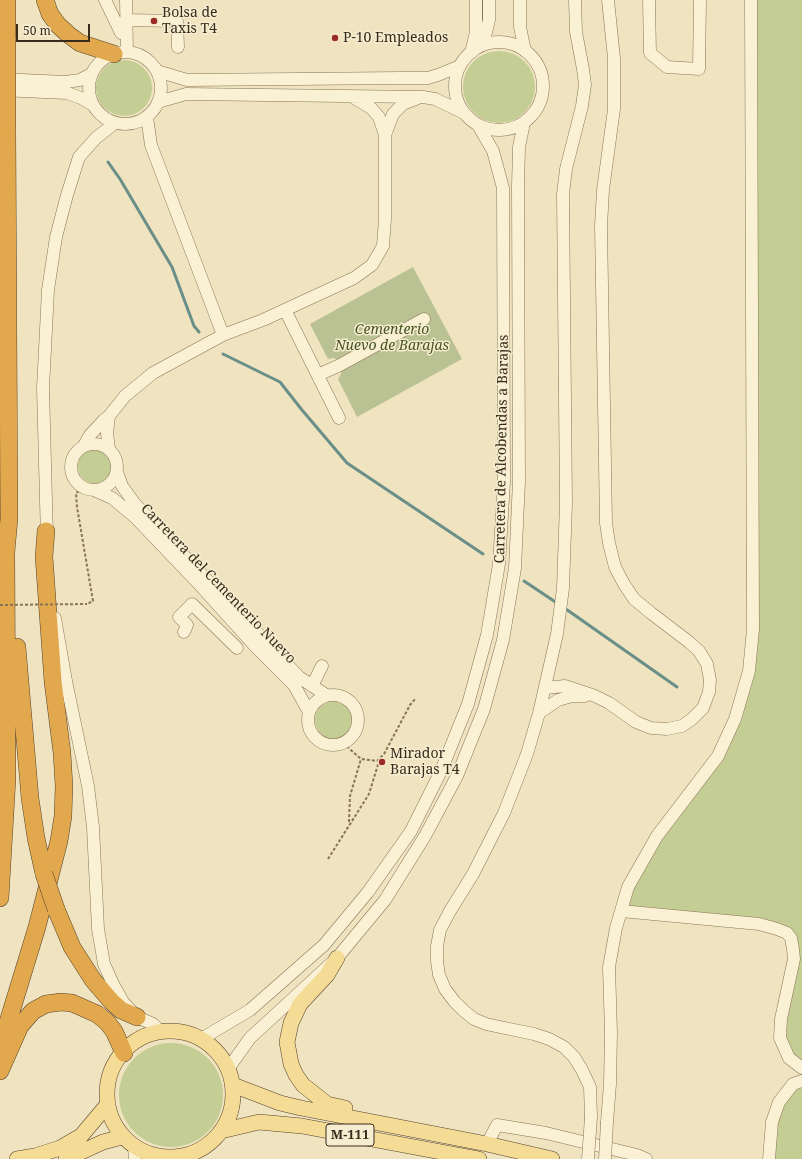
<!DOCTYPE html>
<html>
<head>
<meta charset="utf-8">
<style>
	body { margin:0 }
	#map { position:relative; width:802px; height:1159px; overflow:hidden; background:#efe3c0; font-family:"Noto Serif",serif }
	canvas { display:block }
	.scale { position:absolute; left:16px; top:24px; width:74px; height:18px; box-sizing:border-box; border:2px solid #382b1c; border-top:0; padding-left:5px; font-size:12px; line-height:14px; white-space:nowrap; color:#382b1c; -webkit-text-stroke:3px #f6edd0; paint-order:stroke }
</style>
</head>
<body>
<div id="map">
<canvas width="802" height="1159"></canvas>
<div class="scale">50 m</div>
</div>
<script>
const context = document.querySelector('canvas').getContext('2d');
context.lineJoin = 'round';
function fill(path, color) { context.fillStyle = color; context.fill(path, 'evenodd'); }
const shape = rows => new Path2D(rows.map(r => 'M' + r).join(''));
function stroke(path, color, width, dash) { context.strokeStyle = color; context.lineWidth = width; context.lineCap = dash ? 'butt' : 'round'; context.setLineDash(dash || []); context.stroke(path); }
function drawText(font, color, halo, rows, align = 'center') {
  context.font = font + ' "Noto Serif",serif'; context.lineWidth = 3; context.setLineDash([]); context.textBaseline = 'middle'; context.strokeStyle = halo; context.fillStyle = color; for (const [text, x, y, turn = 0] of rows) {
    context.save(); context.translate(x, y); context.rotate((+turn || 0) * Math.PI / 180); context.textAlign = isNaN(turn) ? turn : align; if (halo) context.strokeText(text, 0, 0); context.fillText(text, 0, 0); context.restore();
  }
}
fill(shape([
	[751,0,802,0,802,1068,780,1038,794,959,787,933,621,911,628,887,718,756,749,671],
	'463 87a36 36 0 1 1 72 0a36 36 0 1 1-72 0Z',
	'96 88a28 28 0 1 1 56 0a28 28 0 1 1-56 0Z',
	'78 466a18 18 0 1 1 36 0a18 18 0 1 1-36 0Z',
	'315 720a19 19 0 1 1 38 0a19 19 0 1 1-38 0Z',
	'119 1095a52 52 0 1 1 104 0a52 52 0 1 1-104 0Z',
	[802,1081,802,1159,769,1159,779,1102]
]), '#c4cd94');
fill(shape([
	[413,267,462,359,357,417,338,379,341,374,341,369,337,360,334,358,328,359,310,324]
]), '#bac293');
stroke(shape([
	[108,162,120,179,172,267,194,326,199,332],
	[223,354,280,382,302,410,347,463,483,554],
	[524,581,557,603],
	[563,607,677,687]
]), '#6a8f88', 3);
const minor = shape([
	[105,0,121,33],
	[126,0,127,52],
	[520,0,520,27,525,51],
	[575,0,576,32,583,69,585,85,582,106,566,169,563,194,566,503,563,588,557,634,539,713,527,754,504,813,473,874,450,911,440,930,437,946,437,961,439,975,445,989,454,1001,464,1011,474,1019,486,1024,500,1027,534,1034,549,1039,564,1047,574,1057,582,1070,590,1087,591,1117],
	[649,0,650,53,667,67,699,69,700,0],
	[118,27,126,20,177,21,178,47],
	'455 86a44 44 0 1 1 88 0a44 44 0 1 1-88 0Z',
	[483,45,489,20,489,0],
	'89 88a36 36 0 1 1 72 0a36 36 0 1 1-72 0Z',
	[471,53,476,32,476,0],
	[157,71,187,80,401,78,428,78,438,75,460,66],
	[0,79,65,82,80,80,91,74],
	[0,90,67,93,81,98,93,105],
	[158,102,186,94,423,97,435,99,464,113],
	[147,117,151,145,223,335],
	[385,135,393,114,403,104,416,99],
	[285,310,339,418],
	[318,375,340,365,424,319],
	[109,416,107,433,109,449],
	'71 467a23 23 0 1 1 46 0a23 23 0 1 1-46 0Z',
	[83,447,90,435,104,420,109,416,125,396,153,373,223,335,263,320,354,278,372,265,383,246,385,219,385,135,379,117,371,108,351,96],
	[117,472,122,486,135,504,299,677,326,695],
	[94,490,112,498,135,517,198,583,254,645,294,685,309,712],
	[47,538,43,388,48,290,56,237,67,195,79,157,96,138,115,123],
	[55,618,66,681,88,786,93,827,98,929,104,964,113,984,123,1002,137,1017,153,1024,160,1031],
	[184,632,187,625,179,617,192,604,237,648],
	[312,686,322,666],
	[545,688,565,686,595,696,609,703,636,722,651,728,667,729,682,726,692,719,703,708,709,692,710,680,707,664,699,651,689,642,651,613,634,599,624,584,615,567,609,543,606,523,601,226,603,190,614,109,614,58,608,0],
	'308 720a25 25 0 1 1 50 0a25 25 0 1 1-50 0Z',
	[539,713,558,700,572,696,585,696],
	[621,911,759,924,777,929,787,933,791,938,793,949,794,959,781,1019,780,1038,789,1058,802,1068],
	[201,1039,250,1010,324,945,368,892,411,831,441,771,468,704,487,635,499,564,504,482,503,188,493,151,478,125],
	[228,1069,250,1038,337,958,385,900,425,836,457,776,484,709,503,640,515,568,519,481,518,187,519,147,524,123],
	[607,1122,610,1084,611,1033,609,967,616,928,628,887,657,836,718,756,735,719,749,671,753,629,751,0],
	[487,1144,497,1125,546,1133,637,1155,646,1159],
	[134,1147,135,1159],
	[169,1159,170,1157],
	[769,1159,772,1122,779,1102,793,1084,802,1081]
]);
const major = shape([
	[337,958,327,975,300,1004,291,1023,287,1042,291,1064,296,1075,303,1085,327,1104,345,1108],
	'107 1094a63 63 0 1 1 126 0a63 63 0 1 1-126 0Z',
	[233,1085,280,1103,301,1108,487,1144,552,1159],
	[221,1131,259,1122,302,1126,479,1159],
	[17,1159,35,1156,60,1148,81,1136,108,1104],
	[66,1159,103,1142,122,1137]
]);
const highway = shape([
	[7,0,7,40],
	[45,0,50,14,58,25,69,35,80,43,114,54],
	[17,647,30,798,36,838,44,874],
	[0,898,7,779,6,552,9,519,7,129],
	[56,909,72,947,93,980,111,1001,121,1010,137,1017],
	[0,1048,37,927,59,841,63,816,64,786,62,753,53,682,44,557,46,531],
	[0,1071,20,1026,33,1011,46,1004,61,1002,72,1003,97,1014,107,1022,114,1031,124,1053]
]);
stroke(minor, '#897457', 13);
stroke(major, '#56422c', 16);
stroke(highway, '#56422c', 18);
stroke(shape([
	[79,491,76,493,77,507,93,601,87,604],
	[343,743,361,759,377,761,384,754,410,705,416,698],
	[349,822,350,796,361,759],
	[328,859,369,794,380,758]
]), '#897457', 2, [3, 2]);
stroke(minor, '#faf0d3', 12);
stroke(major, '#f4db96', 15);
stroke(highway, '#e2a84d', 17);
const minorBridge = shape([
	[588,1159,591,1117],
	[605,1159,607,1122]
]);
const highwayBridge = shape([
	[7,40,7,129],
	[44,874,56,909]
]);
stroke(minorBridge, '#897457', 13, []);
stroke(highwayBridge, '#56422c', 18, []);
stroke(shape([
	[0,605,87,604]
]), '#897457', 2, [3, 2]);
stroke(minorBridge, '#faf0d3', 12);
stroke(highwayBridge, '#e2a84d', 17);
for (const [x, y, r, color] of [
	[154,21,4,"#9a2a26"],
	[335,38,4,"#9a2a26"],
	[382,762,4,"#9a2a26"]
]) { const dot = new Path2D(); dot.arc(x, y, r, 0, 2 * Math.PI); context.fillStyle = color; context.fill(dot); stroke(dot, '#f6edd0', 1.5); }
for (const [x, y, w] of [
	[350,1135,48]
]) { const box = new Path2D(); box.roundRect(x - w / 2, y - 11, w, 22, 3); context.fillStyle = '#f6edd0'; context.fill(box); stroke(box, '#382b1c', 1); }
drawText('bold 13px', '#382b1c', null, [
	["M-111",350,1135]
]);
drawText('14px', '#382b1c', '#f6edd0', [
	["Bolsa de",162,13],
	["Taxis T4",162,29],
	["P-10 Empleados",343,38],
	["Mirador",390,754],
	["Barajas T4",390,770]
], 'left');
drawText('italic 14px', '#465522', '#f6edd0', [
	["Cementerio",392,330],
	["Nuevo de Barajas",392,346]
]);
drawText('14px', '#382b1c', '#f6edd0', [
	["Carretera de Alcobendas a Barajas",502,449,-89],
	["Carretera del Cementerio Nuevo",218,584,46]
]);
</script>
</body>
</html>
